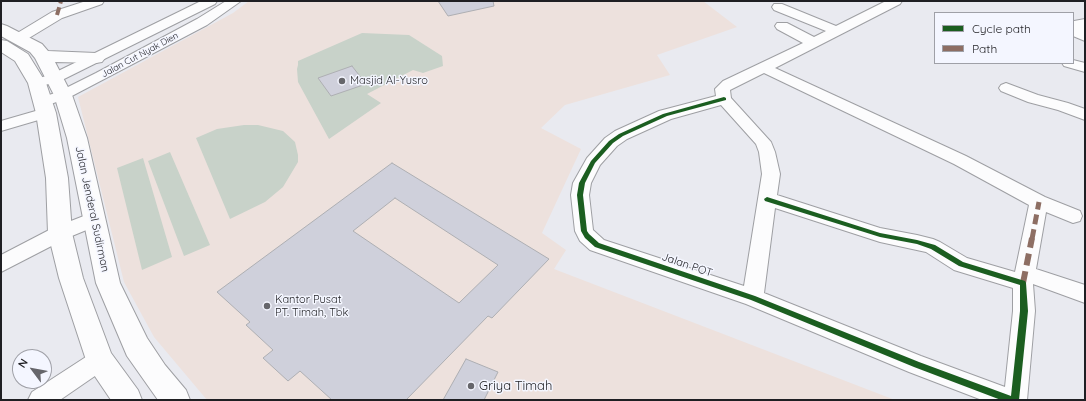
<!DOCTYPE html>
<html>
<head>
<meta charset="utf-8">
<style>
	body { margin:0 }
	#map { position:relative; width:1086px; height:401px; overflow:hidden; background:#e9eaf0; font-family:Quicksand,sans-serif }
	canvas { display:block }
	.frame { position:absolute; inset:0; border:2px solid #1f1f23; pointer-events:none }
	.legend { position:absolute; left:934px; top:12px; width:140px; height:52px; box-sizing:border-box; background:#f4f6ff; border:1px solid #9fa0a7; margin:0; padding:5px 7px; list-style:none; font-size:12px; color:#1f1f23 }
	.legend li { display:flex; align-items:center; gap:8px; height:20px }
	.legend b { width:20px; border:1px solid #9fa0a7 }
	.north { position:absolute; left:12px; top:349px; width:40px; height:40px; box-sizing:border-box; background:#f4f6ff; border:1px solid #9fa0a7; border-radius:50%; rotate:302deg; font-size:11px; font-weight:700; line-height:16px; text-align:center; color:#1f1f23 }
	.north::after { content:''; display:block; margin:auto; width:14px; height:18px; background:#66666b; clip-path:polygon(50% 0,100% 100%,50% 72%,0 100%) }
</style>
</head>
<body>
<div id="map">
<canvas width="1086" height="401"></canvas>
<div class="frame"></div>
<ul class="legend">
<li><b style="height:5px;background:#1b5e20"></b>Cycle path</li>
<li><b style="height:5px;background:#8d6e63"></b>Path</li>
</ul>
<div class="north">N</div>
</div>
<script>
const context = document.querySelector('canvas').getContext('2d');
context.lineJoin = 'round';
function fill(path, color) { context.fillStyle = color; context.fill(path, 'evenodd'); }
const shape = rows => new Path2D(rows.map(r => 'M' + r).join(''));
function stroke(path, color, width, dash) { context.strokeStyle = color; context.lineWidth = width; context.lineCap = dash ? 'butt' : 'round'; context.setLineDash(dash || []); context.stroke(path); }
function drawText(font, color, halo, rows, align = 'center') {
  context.font = font + ' Quicksand,sans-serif'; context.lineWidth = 3; context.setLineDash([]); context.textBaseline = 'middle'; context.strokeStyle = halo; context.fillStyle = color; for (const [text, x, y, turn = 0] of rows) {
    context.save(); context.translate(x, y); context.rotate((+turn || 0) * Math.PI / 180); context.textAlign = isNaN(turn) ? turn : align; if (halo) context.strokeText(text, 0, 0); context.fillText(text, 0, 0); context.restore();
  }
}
fill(shape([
	[249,1,703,1,737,27,657,55,670,75,565,105,541,128,581,149,542,233,566,250,554,269,895,400,207,400,154,337,124,282,78,97,233,13]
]), '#ede1dd');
fill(shape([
	[362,33,409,35,442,56,443,66,423,73,413,70,367,94,381,103,329,139,298,82,297,69,298,65,298,61],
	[244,125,258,125,283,131,295,142,298,155,298,162,283,187,265,202,230,219,196,138,217,129],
	[170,152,210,245,184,256,148,161],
	[143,158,172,257,142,270,117,168]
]), '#c8d2c9');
const building = shape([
	[438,1,493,1,494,6,448,16,438,1],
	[352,66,366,84,331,96,318,78,352,66],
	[392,163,549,259,492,318,488,316,406,400,332,400,300,371,288,381,263,358,273,350,246,325,250,322,217,292,392,163],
	[395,198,498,265,459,303,353,231,395,198],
	[466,359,498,372,484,400,443,400,466,359]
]);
fill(building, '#cfd0db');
stroke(building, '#aeafb3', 1);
const minor = shape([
	[86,1,104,1,102,4,62,18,24,41,14,41,12,38,14,35,52,12,86,1],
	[201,1,217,1,215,4,60,81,37,87,32,86,30,83,32,80,50,75,201,1],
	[226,1,241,1,207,25,68,98,42,107,37,105,34,102,37,99,58,92,96,73,197,19,226,1],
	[886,1,902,1,900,4,775,68,966,156,1045,197,1080,211,1082,216,1080,221,1073,223,1046,212,1036,269,1085,285,1085,303,1033,284,1035,311,1027,400,982,400,909,372,746,304,590,250,580,241,575,231,571,195,573,183,587,158,605,138,615,131,659,111,716,96,715,89,723,81,803,43,777,29,775,26,777,23,787,23,814,37,826,31,774,10,772,7,774,4,782,4,836,26,886,1],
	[764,73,954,164,1029,205,1015,272,967,258,940,242,933,239,917,235,880,228,777,195,780,174,775,152,771,142,731,98,730,90,764,73],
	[721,105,756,144,759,152,762,174,744,286,604,240,593,230,589,195,591,183,600,165,617,146,627,139,671,119,721,105],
	[775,208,880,242,926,252,954,270,1013,288,1013,311,1005,387,921,356,764,293,775,208],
	[1085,19,1085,41,1073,36,1073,23,1074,21,1085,19],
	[1073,60,1085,63,1085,72,1064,66,1062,63,1073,63,1073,60],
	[1006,83,1038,95,1068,103,1085,109,1085,120,1058,110,1028,102,1001,91,999,88,1001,85,1006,83],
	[46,108,52,110,54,113,52,116,1,131,1,121,46,108],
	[94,212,101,214,103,219,101,224,67,238,1,272,1,255,53,228,94,212],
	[100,350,108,353,111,360,108,367,60,400,28,400,32,392,92,353,100,350]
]);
const trunk = shape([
	[1,24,7,26,42,44,48,51,96,53,102,54,105,58,102,62,96,63,55,62,72,95,87,138,120,283,147,338,165,365,186,390,190,400,158,400,127,356,96,283,67,138,54,95,35,58,30,52,1,36,1,24],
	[1,40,7,41,28,54,46,83,56,113,68,178,72,233,83,278,111,353,138,390,142,400,111,400,90,369,86,360,59,278,48,233,46,178,36,113,28,83,15,61,1,52,1,40]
]);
stroke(minor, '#9e9fa3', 2);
stroke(trunk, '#9e9fa3', 2);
fill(minor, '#fcfcfd');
fill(trunk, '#fcfcfd');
stroke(shape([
	[57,15,61,1]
]), '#8d6e63', 4, [8, 4]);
stroke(shape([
	[1032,239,1039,202]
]), '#8d6e63', 5, [10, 5]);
stroke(shape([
	[1023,283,1032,238]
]), '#8d6e63', 6, [12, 6]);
fill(shape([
	[724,97,726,98,726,100,667,116,623,136,613,143,595,163,585,183,583,195,587,231,589,234,599,243,755,296,919,362,1011,396,1020,311,1020,285,959,266,931,249,917,244,880,237,765,201,764,199,767,197,880,233,917,240,935,245,963,262,1025,281,1026,283,1028,311,1019,400,1001,400,914,367,751,300,595,247,585,238,581,231,577,195,579,183,591,161,609,141,619,134,663,114,724,97]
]), '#1b5e20');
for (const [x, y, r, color] of [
	[342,81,4,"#66666b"],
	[267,306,4,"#66666b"],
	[471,386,4,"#66666b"]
]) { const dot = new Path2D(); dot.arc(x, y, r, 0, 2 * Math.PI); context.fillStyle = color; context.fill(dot); stroke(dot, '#f4f6ff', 1.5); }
drawText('9px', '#1f1f23', '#f4f6ff', [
	["Jalan Cut Nyak Dien",140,55,-28]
]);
drawText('11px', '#1f1f23', '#f4f6ff', [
	["Masjid Al-Yusro",350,81],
	["Kantor Pusat",275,300],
	["PT. Timah, Tbk",275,313]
], 'left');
drawText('11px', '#1f1f23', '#f4f6ff', [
	["Jalan Jenderal Sudirman",92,209,78],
	["Jalan POT",687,265,19]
]);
drawText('13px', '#1f1f23', '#f4f6ff', [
	["Griya Timah",479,386]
], 'left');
</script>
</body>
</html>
